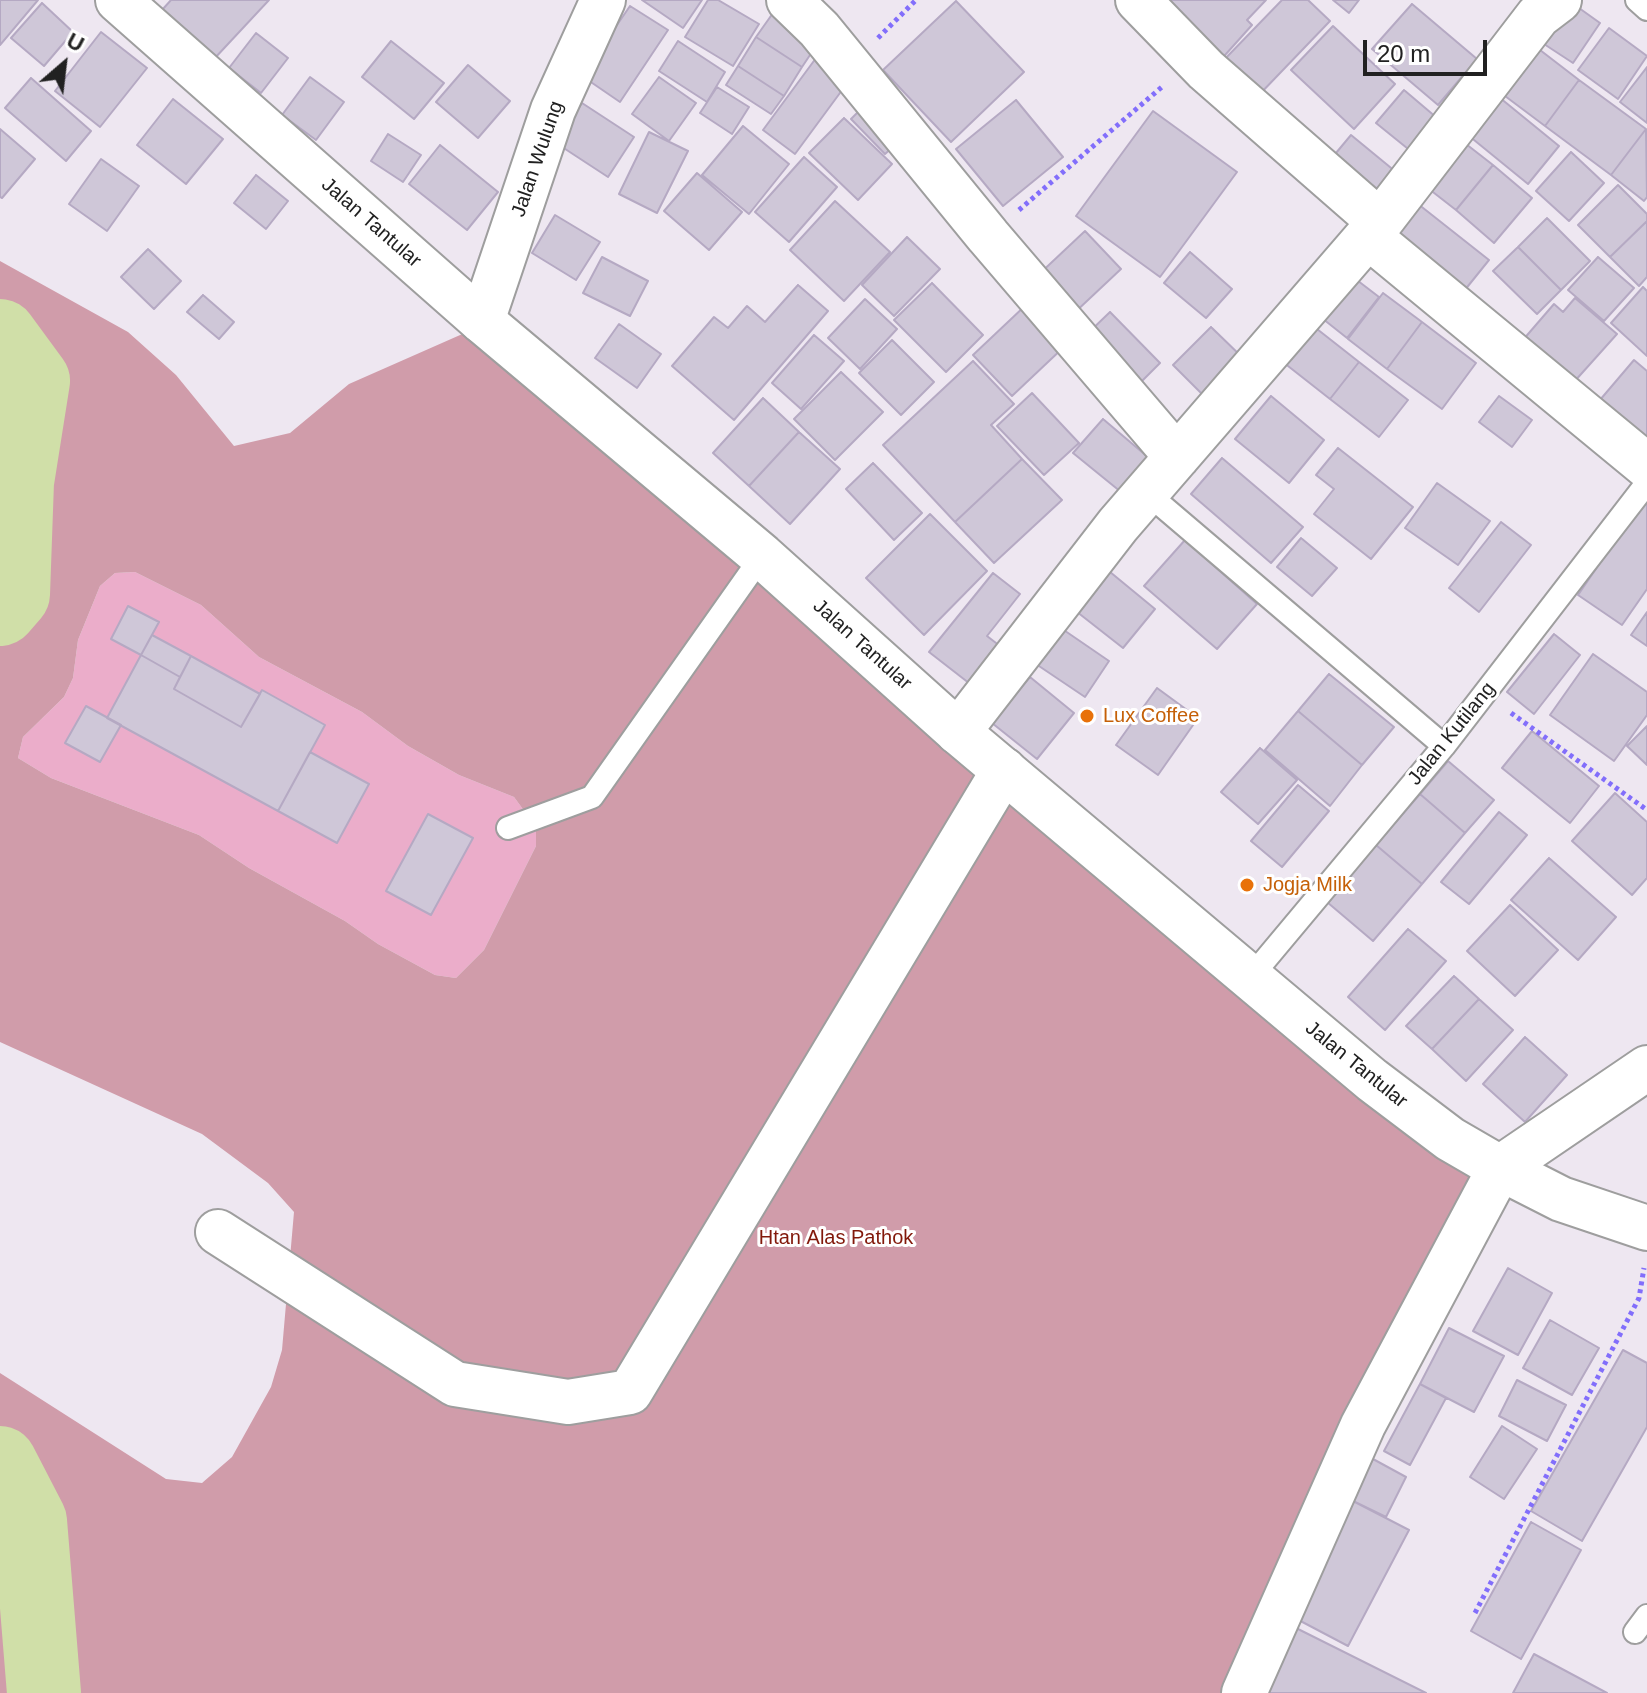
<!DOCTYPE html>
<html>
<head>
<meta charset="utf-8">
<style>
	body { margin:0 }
	#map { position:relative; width:1647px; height:1693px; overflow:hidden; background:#eee7f1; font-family:Arial,sans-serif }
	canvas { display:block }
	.north { position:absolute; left:24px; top:24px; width:80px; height:80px; -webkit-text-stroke:6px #fff; paint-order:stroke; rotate:28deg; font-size:22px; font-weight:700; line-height:32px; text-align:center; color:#212121 }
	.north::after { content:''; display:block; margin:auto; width:28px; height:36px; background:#212121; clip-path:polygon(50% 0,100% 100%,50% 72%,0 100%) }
	.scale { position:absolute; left:1363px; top:40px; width:124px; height:36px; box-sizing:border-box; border:4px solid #212121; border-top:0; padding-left:10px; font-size:24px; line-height:28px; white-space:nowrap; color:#212121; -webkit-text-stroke:6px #fff; paint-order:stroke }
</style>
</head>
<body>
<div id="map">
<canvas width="1647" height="1693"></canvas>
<div class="north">U</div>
<div class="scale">20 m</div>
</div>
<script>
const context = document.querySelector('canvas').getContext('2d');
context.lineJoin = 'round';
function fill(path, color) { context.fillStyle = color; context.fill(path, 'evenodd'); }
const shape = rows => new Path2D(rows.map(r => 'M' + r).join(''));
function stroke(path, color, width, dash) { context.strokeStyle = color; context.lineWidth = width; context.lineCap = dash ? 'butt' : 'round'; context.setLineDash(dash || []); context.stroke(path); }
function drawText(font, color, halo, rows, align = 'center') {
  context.font = font + ' Arial,sans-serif'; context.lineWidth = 6; context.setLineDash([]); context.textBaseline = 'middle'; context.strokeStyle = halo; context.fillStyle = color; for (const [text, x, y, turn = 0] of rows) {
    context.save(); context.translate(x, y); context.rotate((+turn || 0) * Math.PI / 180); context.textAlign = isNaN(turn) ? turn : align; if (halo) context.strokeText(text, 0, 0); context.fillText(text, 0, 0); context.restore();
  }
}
fill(shape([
	[135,572,201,605,259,657,362,712,408,746,459,775,514,797,536,827,536,846,484,950,456,978,435,975,378,944,345,921,249,868,199,835,51,778,18,758,23,737,64,697,73,678,78,640,100,586,115,573]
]), '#ebadca');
fill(shape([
	[0,261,128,332,176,375,234,446,290,433,349,384,476,328,1480,1179,1238,1693,0,1693,0,1373,166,1479,202,1483,232,1457,271,1387,282,1350,294,1212,268,1183,202,1134,0,1042,0,622,22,598,26,482,43,378,0,320],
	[135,572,201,605,259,657,362,712,408,746,459,775,514,797,536,827,536,846,484,950,456,978,435,975,378,944,345,921,249,868,199,835,51,778,18,758,23,737,64,697,73,678,78,640,100,586,115,573]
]), '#d09caa');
stroke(shape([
	[0,336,33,381,17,482,13,594,0,609],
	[0,1463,30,1521,44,1693]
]), '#d0dfa8', 74);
const building = shape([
	[0,0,38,0,0,45,0,0],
	[171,0,269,0,214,59,162,10,171,0],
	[642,0,702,0,683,28,642,0],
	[708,0,718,0,759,24,733,66,685,37,708,0],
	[1164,0,1266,0,1247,20,1252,25,1217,64,1164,0],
	[1282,0,1308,0,1330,21,1257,97,1221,63,1282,0],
	[1333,0,1359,0,1349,13,1333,0],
	[956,1,1024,72,951,142,883,70,956,1],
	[42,3,73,32,44,66,11,38,42,3],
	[1572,3,1600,23,1573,63,1544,44,1572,3],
	[1412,4,1477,59,1438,105,1372,49,1412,4],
	[630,6,668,30,620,102,582,76,630,6],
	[773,13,818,43,802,67,756,37,773,13],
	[1333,26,1395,84,1354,129,1291,70,1333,26],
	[1609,28,1647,56,1618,99,1578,70,1609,28],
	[101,32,147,68,100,127,55,91,101,32],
	[256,33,288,58,261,93,229,68,256,33],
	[756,37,802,67,784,96,738,66,756,37],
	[391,41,444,83,414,119,362,77,391,41],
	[678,41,725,72,707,102,659,71,678,41],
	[1540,50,1579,80,1545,126,1505,96,1540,50],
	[819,54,851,78,795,154,763,130,819,54],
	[468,65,510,101,478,138,436,102,468,65],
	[738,66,784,96,771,114,726,85,738,66],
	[1647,67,1647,123,1620,102,1647,67],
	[310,77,344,102,316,140,282,115,310,77],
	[659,77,696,103,669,141,632,114,659,77],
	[31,78,91,131,66,161,5,108,31,78],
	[1579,80,1646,129,1611,175,1545,126,1579,80],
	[717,87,749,107,732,134,700,113,717,87],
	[1404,90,1450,129,1423,161,1376,123,1404,90],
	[1494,93,1559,146,1528,184,1463,131,1494,93],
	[173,99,223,139,186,184,137,145,173,99],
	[1016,100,1063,157,1003,206,956,149,1016,100],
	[868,102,903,138,885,154,851,119,868,102],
	[582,103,634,137,608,177,556,143,582,103],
	[1153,111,1237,172,1160,277,1076,216,1153,111],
	[844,118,892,164,858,200,809,153,844,118],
	[743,126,789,164,749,214,702,175,743,126],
	[0,129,35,159,2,198,0,197,0,129],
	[1646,129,1647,197,1644,201,1611,175,1646,129],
	[649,132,688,151,657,213,619,194,649,132],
	[388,134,421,155,403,182,371,161,388,134],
	[1351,135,1396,172,1375,196,1331,159,1351,135],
	[1466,144,1493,165,1456,210,1429,189,1466,144],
	[440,145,498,192,467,230,409,184,440,145],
	[1571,152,1604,183,1569,221,1536,191,1571,152],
	[804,157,837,187,789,242,755,212,804,157],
	[101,159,139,186,107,231,69,204,101,159],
	[1493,165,1532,198,1494,243,1456,210,1493,165],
	[697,173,742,212,709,250,664,211,697,173],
	[256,175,288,201,266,229,234,203,256,175],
	[1618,185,1647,214,1647,221,1610,257,1578,225,1618,185],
	[1413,200,1489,260,1460,296,1384,236,1413,200],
	[835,201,890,252,844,301,790,250,835,201],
	[555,215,600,242,576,280,532,253,555,215],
	[1547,218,1590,261,1561,290,1518,247,1547,218],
	[1647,221,1647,277,1639,286,1610,257,1647,221],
	[1085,231,1121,269,1071,316,1035,278,1085,231],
	[907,237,940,269,894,316,862,285,907,237],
	[1518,247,1561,290,1537,314,1493,271,1518,247],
	[148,249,181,281,154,309,121,277,148,249],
	[1190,252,1232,289,1206,318,1164,283,1190,252],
	[602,257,648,281,630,316,583,293,602,257],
	[1598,257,1634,288,1604,321,1568,290,1598,257],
	[1349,274,1379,297,1347,338,1318,315,1349,274],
	[932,283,983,335,946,372,894,320,932,283],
	[798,285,828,311,734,420,672,366,714,317,728,328,747,306,765,322,798,285],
	[1643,287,1647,291,1647,356,1611,323,1643,287],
	[1383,293,1422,322,1387,369,1348,339,1383,293],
	[203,295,234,322,219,339,187,312,203,295],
	[1575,298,1617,334,1565,392,1516,348,1554,304,1563,312,1575,298],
	[865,299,897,329,860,369,828,338,865,299],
	[1027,304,1066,345,1012,396,973,355,1027,304],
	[1110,312,1160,363,1133,390,1083,338,1110,312],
	[1303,318,1359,362,1330,399,1274,355,1303,318],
	[1422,322,1476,363,1442,409,1387,369,1422,322],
	[619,324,661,354,637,388,595,358,619,324],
	[1211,327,1244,359,1206,398,1173,365,1211,327],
	[814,335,844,361,801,409,772,383,814,335],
	[892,340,934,382,901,415,859,373,892,340],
	[1634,360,1647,371,1647,453,1594,407,1634,360],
	[973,361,1014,404,991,425,1022,459,955,522,883,445,973,361],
	[1359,362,1408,400,1379,437,1330,399,1359,362],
	[841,372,883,412,835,460,794,419,841,372],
	[1032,393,1079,443,1044,475,997,426,1032,393],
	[1271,396,1324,440,1289,483,1235,439,1271,396],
	[1499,396,1532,420,1512,447,1479,422,1499,396],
	[763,398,799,432,749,486,713,453,763,398],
	[1103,419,1149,458,1121,492,1073,453,1103,419],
	[799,432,840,469,790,524,749,486,799,432],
	[1338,448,1413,507,1371,559,1314,514,1334,489,1316,475,1338,448],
	[1222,458,1303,527,1271,563,1191,494,1222,458],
	[1022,459,1062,500,994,563,955,522,1022,459],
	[873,463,922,513,894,540,846,489,873,463],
	[1437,483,1490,521,1458,565,1405,528,1437,483],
	[1644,499,1647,501,1647,589,1622,625,1578,595,1644,499],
	[930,514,987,571,924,635,866,578,930,514],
	[1501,522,1531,545,1479,612,1449,588,1501,522],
	[1301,538,1337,568,1312,596,1277,567,1301,538],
	[1185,540,1257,604,1217,649,1144,586,1185,540],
	[1104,567,1155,609,1123,648,1072,608,1104,567],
	[993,573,1020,594,987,636,1005,650,974,687,929,652,993,573],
	[128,606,159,622,141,655,111,639,128,606],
	[1647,612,1647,646,1631,635,1647,612],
	[1055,624,1109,661,1085,697,1030,660,1055,624],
	[1554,634,1580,655,1534,714,1507,692,1554,634],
	[152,635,191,656,180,677,141,655,152,635],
	[1593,654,1647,692,1647,715,1614,761,1550,715,1593,654],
	[141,655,180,677,174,689,241,727,262,690,325,725,278,811,107,718,141,655],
	[191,656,260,694,241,727,174,689,191,656],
	[1329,674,1394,727,1362,765,1298,711,1329,674],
	[1030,677,1074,713,1037,759,992,723,1030,677],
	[1157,688,1198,718,1158,775,1116,745,1157,688],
	[86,706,121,725,100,762,65,743,86,706],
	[1298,711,1362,765,1330,806,1265,750,1298,711],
	[1647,726,1647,765,1627,746,1647,726],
	[1532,731,1599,786,1570,823,1502,768,1532,731],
	[1260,748,1297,780,1258,824,1221,792,1260,748],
	[310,752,369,784,337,843,278,811,310,752],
	[1448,761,1494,800,1465,833,1420,794,1448,761],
	[1298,785,1329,811,1282,867,1251,841,1298,785],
	[1615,793,1647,822,1647,878,1632,895,1572,841,1615,793],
	[1420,794,1465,833,1422,884,1376,845,1420,794],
	[1499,812,1527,835,1469,904,1441,882,1499,812],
	[428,814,473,838,431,915,386,891,428,814],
	[1376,845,1422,884,1373,941,1327,902,1376,845],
	[1549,858,1616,917,1578,960,1511,900,1549,858],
	[1510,905,1558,950,1515,996,1467,951,1510,905],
	[1408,929,1446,961,1385,1030,1348,997,1408,929],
	[1454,976,1479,999,1432,1049,1406,1026,1454,976],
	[1479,999,1513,1030,1466,1081,1432,1049,1479,999],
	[1525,1037,1567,1075,1525,1122,1483,1084,1525,1037],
	[1508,1268,1552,1293,1518,1355,1473,1331,1508,1268],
	[1550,1320,1599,1348,1572,1395,1523,1368,1550,1320],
	[1449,1328,1504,1356,1474,1412,1420,1384,1449,1328],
	[1623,1350,1647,1363,1647,1427,1582,1541,1531,1511,1623,1350],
	[1517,1380,1566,1405,1547,1441,1499,1416,1517,1380],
	[1420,1384,1446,1398,1410,1465,1384,1451,1420,1384],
	[1502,1426,1537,1449,1504,1499,1470,1477,1502,1426],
	[1373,1459,1406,1477,1386,1517,1351,1500,1373,1459],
	[1351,1500,1409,1530,1348,1646,1291,1616,1351,1500],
	[1531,1522,1581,1550,1521,1659,1471,1631,1531,1522],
	[1296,1628,1426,1693,1263,1693,1296,1628],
	[1534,1654,1607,1693,1513,1693,1534,1654]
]);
fill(building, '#cfc7d8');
stroke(building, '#b5a9c3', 2);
const service = shape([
	[1637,0,1647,9],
	[1147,493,1444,746],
	[508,828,592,797,762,556],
	[1250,978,1444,746,1647,483],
	[1635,1632,1647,1616]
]);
const minor = shape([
	[789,0,819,29,988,236,1177,457],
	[1138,0,1206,70,1380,222],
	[1368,236,1647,466],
	[482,321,553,110,603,0],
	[958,732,1118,525,1380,222,1538,16,1559,0],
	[218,1232,455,1384,568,1402,630,1392,1004,770],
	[1244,1693,1363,1425,1500,1168,1647,1068]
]);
const tertiary = shape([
	[118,0,482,321,762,556,958,732,1372,1080,1450,1139,1500,1168,1561,1199,1647,1228]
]);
stroke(service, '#9e9e9e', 26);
stroke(minor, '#9e9e9e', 48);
stroke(tertiary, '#9e9e9e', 48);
stroke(shape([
	[878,38,916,0],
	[1019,210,1163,86],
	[1511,713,1647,810],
	[1475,1613,1639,1298,1644,1268]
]), '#826efb', 5, [4, 4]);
stroke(service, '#fff', 22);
stroke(minor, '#fff', 44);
stroke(tertiary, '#fff', 44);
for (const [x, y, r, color] of [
	[1087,716,8,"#e8710a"],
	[1247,885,8,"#e8710a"]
]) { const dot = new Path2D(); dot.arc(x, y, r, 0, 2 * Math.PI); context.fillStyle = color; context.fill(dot); stroke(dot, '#fff', 3); }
drawText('20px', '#212121', '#fff', [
	["Jalan Wulung",538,159,-71],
	["Jalan Tantular",371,223,41],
	["Jalan Tantular",862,645,42],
	["Jalan Kutilang",1452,734,-51],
	["Jalan Tantular",1356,1065,39]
]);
drawText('20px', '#c56008', '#fff', [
	["Lux Coffee",1103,716],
	["Jogja Milk",1263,885]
], 'left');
drawText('20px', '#82190b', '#fff', [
	["Htan Alas Pathok",836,1238]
]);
</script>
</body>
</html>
